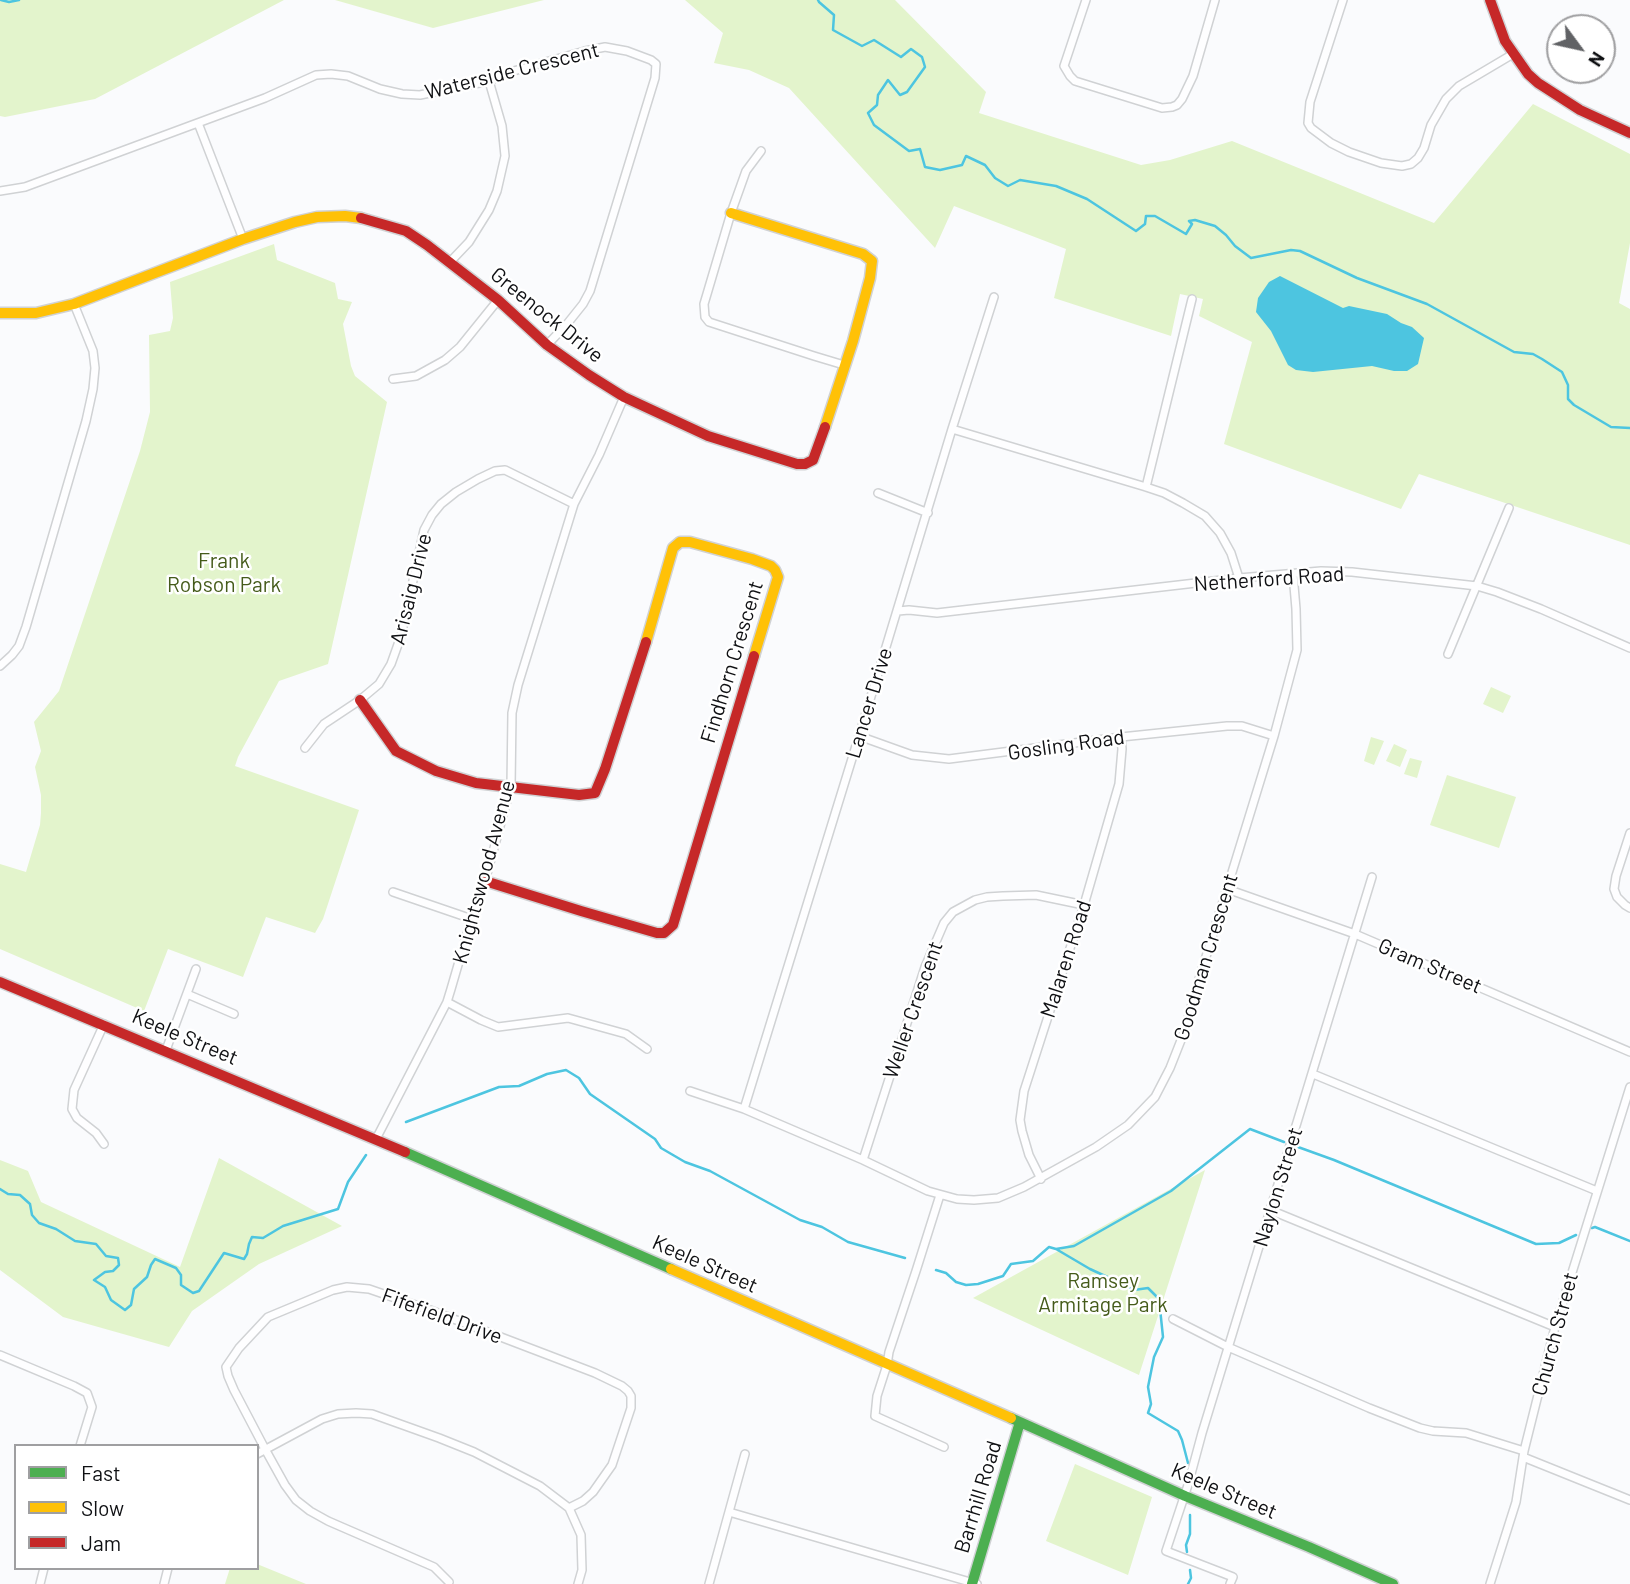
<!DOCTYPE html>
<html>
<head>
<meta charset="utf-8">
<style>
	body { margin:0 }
	#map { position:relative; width:1630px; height:1584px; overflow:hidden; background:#fafbfd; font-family:Barlow,sans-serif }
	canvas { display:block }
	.legend { position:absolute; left:14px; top:1444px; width:245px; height:126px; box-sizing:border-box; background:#fff; border:2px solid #9f9fa1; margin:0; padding:9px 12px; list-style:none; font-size:21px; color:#0f1013 }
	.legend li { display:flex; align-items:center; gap:14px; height:35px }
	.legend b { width:35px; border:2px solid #9f9fa1 }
	.north { position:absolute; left:1546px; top:14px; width:70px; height:70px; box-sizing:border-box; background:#fff; border:2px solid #9f9fa1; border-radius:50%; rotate:123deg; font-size:19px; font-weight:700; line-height:28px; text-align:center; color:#0f1013 }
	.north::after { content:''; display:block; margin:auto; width:24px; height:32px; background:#616265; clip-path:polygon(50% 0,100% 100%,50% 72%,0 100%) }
</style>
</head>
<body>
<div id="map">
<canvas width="1630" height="1584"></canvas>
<ul class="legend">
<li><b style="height:9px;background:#4caf50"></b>Fast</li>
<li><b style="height:9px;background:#ffc107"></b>Slow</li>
<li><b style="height:9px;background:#c62828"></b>Jam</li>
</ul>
<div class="north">N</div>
</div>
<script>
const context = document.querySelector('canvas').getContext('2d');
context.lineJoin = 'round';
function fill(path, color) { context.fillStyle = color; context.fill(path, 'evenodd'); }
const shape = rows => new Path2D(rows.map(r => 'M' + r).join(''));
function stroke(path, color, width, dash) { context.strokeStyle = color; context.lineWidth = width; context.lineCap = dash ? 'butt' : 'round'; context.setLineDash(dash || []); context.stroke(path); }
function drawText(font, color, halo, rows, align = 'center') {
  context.font = font + ' Barlow,sans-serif'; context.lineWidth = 5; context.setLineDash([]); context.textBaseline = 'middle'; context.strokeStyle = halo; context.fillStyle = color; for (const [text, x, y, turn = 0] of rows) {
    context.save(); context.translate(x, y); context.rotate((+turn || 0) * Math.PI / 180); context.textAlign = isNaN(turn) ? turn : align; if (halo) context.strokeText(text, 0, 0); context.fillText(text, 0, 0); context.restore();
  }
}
fill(shape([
	[0,0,284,0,95,99,5,117,0,116],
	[335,0,544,0,433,28],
	[685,0,895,0,986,92,979,113,1141,165,1170,160,1232,141,1434,223,1533,104,1630,154,1630,243,1619,303,1630,309,1630,545,1419,474,1401,509,1224,444,1252,342,1199,316,1203,299,1180,294,1171,336,1054,298,1066,249,954,206,935,248,789,88,749,70,714,63,723,33],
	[274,244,277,260,335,283,338,299,352,302,343,324,351,366,355,376,387,402,328,664,279,681,238,757,235,766,359,810,323,919,315,933,266,917,243,977,168,949,144,1011,0,949,0,864,26,872,40,825,41,813,41,795,35,767,41,751,34,722,59,691,140,451,150,412,149,335,170,331,173,318,170,282],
	[1491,687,1511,696,1503,713,1483,704],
	[1371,737,1384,741,1374,765,1364,761],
	[1394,744,1407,750,1400,767,1386,761],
	[1410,758,1422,761,1417,778,1404,774],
	[1447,775,1516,797,1499,848,1430,825],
	[219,1158,342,1226,259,1264,192,1311,169,1347,63,1317,0,1270,0,1160,28,1171,41,1202,180,1267],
	[1205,1170,1139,1375,973,1298],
	[1075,1464,1152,1497,1128,1575,1046,1541],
	[257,1564,306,1584,225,1584,230,1568,257,1568]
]), '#e3f4cc');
fill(shape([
	[1280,276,1343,308,1349,306,1387,314,1401,323,1412,327,1424,338,1418,364,1407,371,1394,371,1372,366,1313,372,1296,370,1288,365,1271,331,1256,312,1258,298,1269,282]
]), '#4dc5e0');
stroke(shape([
	[1,0,9,2,19,0],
	[818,0,819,2,834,15,833,30,862,46,874,40,901,57,911,49,922,57,925,67,907,92,900,95,888,80,878,95,877,105,868,113,874,125,909,151,920,149,925,167,940,170,962,165,966,156,985,165,995,178,1008,186,1020,180,1056,186,1087,199,1136,231,1145,224,1146,216,1155,216,1186,234,1192,224,1189,221,1195,220,1215,226,1226,235,1235,246,1251,258,1291,250,1300,251,1357,278,1427,304,1514,352,1533,354,1542,359,1562,372,1568,385,1568,399,1574,405,1611,427,1630,428],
	[406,1122,499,1087,519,1086,547,1074,566,1070,579,1078,590,1094,655,1139,661,1148,685,1162,710,1171,800,1220,822,1227,848,1242,905,1258],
	[1298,1147,1334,1160,1536,1244,1559,1243,1576,1235],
	[0,1189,8,1194,20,1195,30,1204,32,1215,39,1223,56,1229,75,1241,96,1244,106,1256,118,1258,119,1265,113,1271,105,1272,94,1280,105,1287,111,1300,125,1310,131,1305,134,1289,147,1277,151,1265,155,1259,176,1268,181,1275,181,1285,193,1293,199,1291,224,1253,244,1259,247,1254,249,1244,252,1237,263,1238,283,1226,338,1209,348,1182,366,1155],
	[1592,1228,1595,1227,1630,1241],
	[1056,1249,1090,1269,1116,1281],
	[936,1270,946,1273,956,1282,966,1285,978,1284,1003,1276,1011,1264,1033,1261,1049,1247,1056,1249,1074,1246,1171,1191,1250,1129,1284,1142],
	[1124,1285,1134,1290,1148,1288,1159,1299,1163,1337,1154,1357,1148,1387,1151,1404,1148,1413,1178,1431,1182,1440,1188,1463],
	[1187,1552,1186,1545,1190,1534,1190,1515],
	[1188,1584,1191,1578,1190,1570]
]), '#4dc5e0', 2.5);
const street = shape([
	[1086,0,1064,66,1070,76,1075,81,1162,108,1172,107,1177,105,1182,99,1193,76,1215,0],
	[1343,0,1310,102,1308,123,1311,128,1331,143,1349,152,1381,163,1402,166,1411,164,1418,158,1424,148,1431,125,1446,99,1459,86,1513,54],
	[198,123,243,239],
	[761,151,746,171,731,213,704,304,705,317,709,322,814,356,844,365],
	[0,191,25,187,265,98,316,75,331,74,348,76,380,89,402,94,420,95,489,81,510,72,585,51,605,47,627,51,651,60,656,64,655,78,590,291,583,304,567,324,547,345],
	[450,262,469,242,489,210,497,191,505,156,502,126,489,81],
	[393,379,416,376,445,360,460,347,498,300],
	[952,429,1146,487,1164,493,1183,503,1205,516,1220,533,1231,553,1239,578],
	[1146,487,1192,299],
	[878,493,928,513],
	[898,611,909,610,937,613,1239,578,1321,571,1352,572,1477,586,1497,592,1541,609,1630,648],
	[1448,654,1509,508],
	[0,666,12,655,19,646,26,627,86,421,93,389,95,368,93,351,74,304],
	[859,736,912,755,949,759,1121,737,1227,726,1242,726,1274,736],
	[305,748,324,724,360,700,379,684,391,664,401,636,424,530,432,515,441,504,456,492,478,479,495,471,505,470,574,504],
	[1630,833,1616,876,1614,889,1617,897,1625,905,1630,908],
	[1227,889,1355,934,1630,1052],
	[393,892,472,919],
	[187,994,234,1014],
	[447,1002,481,1020,498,1027,568,1018,626,1034,647,1049],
	[104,1024,74,1090,72,1109,77,1118,96,1133,104,1144],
	[166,1050,196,969],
	[1313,1074,1597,1191],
	[690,1091,744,1109,863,1160,928,1191,957,1199,974,1200,998,1198,1024,1187,1096,1147,1128,1125,1155,1097,1170,1068,1185,1030,1196,989,1274,736,1297,650,1296,609,1293,574],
	[744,1109,859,736,952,429,994,297],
	[376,1139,447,1002,451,989,476,903,485,881,511,786,512,713,518,685,574,504,599,455,624,397],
	[863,1160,925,967,944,923,953,912,975,900,987,897,1003,896,1036,895,1084,905],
	[1041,1179,1029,1155,1022,1131,1020,1120,1024,1091,1084,905,1119,784,1122,749,1121,737],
	[940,1195,916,1271,889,1352,887,1365,877,1396,875,1416,944,1447],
	[1270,1210,1555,1327],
	[1173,1319,1228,1347,1369,1408,1420,1428,1433,1431,1466,1433,1524,1451],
	[0,1355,74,1386,87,1393,92,1407,80,1446],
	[257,1454,322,1419,338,1414,356,1413,372,1414,439,1438,474,1452,540,1486,569,1508,581,1535,582,1570,578,1584],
	[1523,1457,1630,1500],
	[729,1512,977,1584],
	[449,1582,434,1567,328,1521,310,1511,296,1500,285,1485,265,1449,234,1390,228,1376,226,1367,239,1348,268,1317,333,1290,347,1287,369,1289,430,1310,595,1373,622,1386,628,1391,631,1396,631,1408,612,1465,593,1492,583,1501,569,1508],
	[40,1584,44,1568],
	[164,1584,168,1568],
	[709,1584,745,1454],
	[1230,1584,1233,1577,1166,1551,1188,1485,1202,1433,1372,877],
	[1490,1584,1516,1502,1524,1451,1555,1327,1630,1087]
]);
const fast = shape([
	[405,1152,671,1269],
	[1011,1418,1185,1496,1309,1547,1393,1584],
	[972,1584,1020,1422]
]);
const slow = shape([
	[731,213,863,254,872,261,870,278,853,341,825,427],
	[0,313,36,313,74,304,243,239,295,222,317,217,345,216,361,218],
	[646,642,673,548,680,542,690,542,752,559,771,566,775,570,778,577,754,656],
	[671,1269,1011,1418]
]);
const jam = shape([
	[1490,0,1505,41,1528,74,1538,83,1580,110,1630,133],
	[361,218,406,231,427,245,498,300,547,345,589,375,624,397,708,436,797,464,805,464,813,460,825,427],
	[360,700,396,751,436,771,476,783,579,795,595,793,605,769,646,642],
	[485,881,581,911,657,933,664,933,673,925,754,656],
	[0,982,405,1152]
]);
stroke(street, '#d0d2d4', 10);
stroke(fast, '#d0d2d4', 13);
stroke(slow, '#d0d2d4', 13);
stroke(jam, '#d0d2d4', 13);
stroke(street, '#fefeff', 7);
stroke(fast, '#4caf50', 10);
stroke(slow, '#ffc107', 10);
stroke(jam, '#c62828', 10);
drawText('21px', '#0f1013', '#fff', [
	["Waterside Crescent",512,71,-14],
	["Greenock Drive",547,315,39],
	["Netherford Road",1269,579,-4],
	["Arisaig Drive",411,589,-76],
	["Findhorn Crescent",732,662,-73],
	["Lancer Drive",869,703,-73],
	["Gosling Road",1066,745,-8],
	["Knightswood Avenue",484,872,-75],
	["Goodman Crescent",1206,957,-73],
	["Malaren Road",1066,959,-72],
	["Gram Street",1430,966,23],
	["Weller Crescent",913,1010,-71],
	["Keele Street",185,1037,23],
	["Naylon Street",1278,1187,-73],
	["Keele Street",705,1264,24],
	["Fifefield Drive",442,1316,20],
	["Church Street",1555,1334,-75],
	["Keele Street",1224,1491,23],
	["Barrhill Road",978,1497,-73]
]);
drawText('21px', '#455b1a', '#fff', [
	["Frank",224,561],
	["Robson Park",224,585],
	["Ramsey",1103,1281],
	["Armitage Park",1103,1305]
]);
</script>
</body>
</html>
